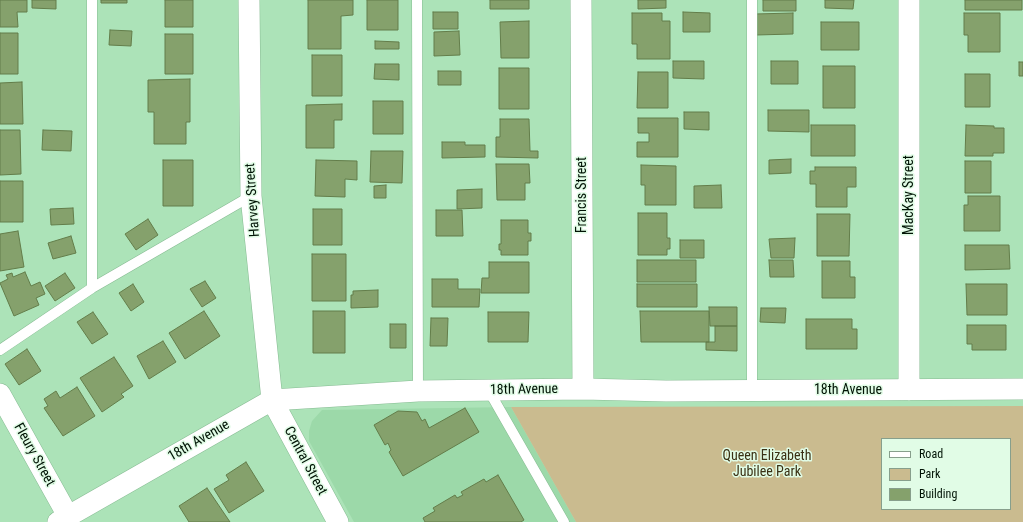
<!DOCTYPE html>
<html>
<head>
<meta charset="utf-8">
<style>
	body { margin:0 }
	#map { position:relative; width:1023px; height:522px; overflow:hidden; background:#ace3b8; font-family:"Roboto Condensed",sans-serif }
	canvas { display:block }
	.legend { position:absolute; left:881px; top:438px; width:130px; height:72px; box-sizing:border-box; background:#e1fce6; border:1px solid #879f8c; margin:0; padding:5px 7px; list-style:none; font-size:12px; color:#011305 }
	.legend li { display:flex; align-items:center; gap:8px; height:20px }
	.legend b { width:20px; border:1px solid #879f8c }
</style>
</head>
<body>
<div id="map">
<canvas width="1023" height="522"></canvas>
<ul class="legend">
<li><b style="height:5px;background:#fff"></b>Road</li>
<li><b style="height:11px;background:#cabb8f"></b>Park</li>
<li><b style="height:11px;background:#85a16c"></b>Building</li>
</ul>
</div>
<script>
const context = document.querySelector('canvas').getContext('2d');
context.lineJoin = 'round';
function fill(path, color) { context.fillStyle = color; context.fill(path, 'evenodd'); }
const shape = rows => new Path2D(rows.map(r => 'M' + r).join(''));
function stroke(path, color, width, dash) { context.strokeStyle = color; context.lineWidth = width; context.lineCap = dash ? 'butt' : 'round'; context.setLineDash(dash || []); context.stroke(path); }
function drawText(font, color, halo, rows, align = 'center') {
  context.font = font + ' "Roboto Condensed",sans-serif'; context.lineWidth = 3; context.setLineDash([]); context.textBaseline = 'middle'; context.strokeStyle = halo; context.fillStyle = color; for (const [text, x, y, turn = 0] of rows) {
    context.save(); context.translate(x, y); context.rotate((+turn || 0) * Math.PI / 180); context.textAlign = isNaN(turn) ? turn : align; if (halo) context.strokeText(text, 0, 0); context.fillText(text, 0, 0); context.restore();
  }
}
fill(shape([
	[511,407,576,522,354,522,309,441,309,431,312,421,322,410]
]), '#9cd9a9');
fill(shape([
	[1023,406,1023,522,576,522,511,407],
	[882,439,1010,439,1010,509,882,509]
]), '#cabb8f');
const building = shape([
	[0,0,27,0,27,12,17,12,18,27,0,27,0,0],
	[32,0,56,0,56,9,32,8,32,0],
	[101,0,127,0,127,3,101,3,101,0],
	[165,0,193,0,193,27,165,27,165,0],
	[308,0,353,0,353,15,341,16,341,49,308,49,308,0],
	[367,0,398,0,398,30,367,30,367,0],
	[490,0,529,0,529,9,490,9,490,0],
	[638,0,666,0,666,8,638,9,638,0],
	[763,0,796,0,796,11,763,11,763,0],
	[825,0,854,0,853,9,825,8,825,0],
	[965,0,1022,0,1022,10,965,10,965,0],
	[433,12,458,12,458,29,433,29,433,12],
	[683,12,710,13,710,32,683,32,683,12],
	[632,13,662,13,662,21,670,21,670,59,637,59,637,44,632,44,632,13],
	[793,13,793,34,756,35,755,14,793,13],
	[964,13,1000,13,1000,52,968,52,968,35,964,35,964,13],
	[529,21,529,58,501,58,500,22,529,21],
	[821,22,859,22,859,50,821,50,821,22],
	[110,30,132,31,131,46,109,45,110,30],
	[459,31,460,55,434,56,434,32,459,31],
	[0,33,18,33,18,74,0,74,0,33],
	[165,34,193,34,193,74,165,74,165,34],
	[375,41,399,42,399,49,375,49,375,41],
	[312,55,342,55,342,96,312,96,312,55],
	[673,61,704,61,704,79,673,78,673,61],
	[771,61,798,61,798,84,771,84,771,61],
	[1019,62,1023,62,1023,76,1019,76,1019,62],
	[375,64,399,64,399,80,374,79,375,64],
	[823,66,855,66,855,108,823,108,823,66],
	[499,68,529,68,529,109,499,109,499,68],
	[438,71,461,71,461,85,438,85,438,71],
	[638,72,668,72,668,108,637,108,638,72],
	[965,74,990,74,990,107,965,107,965,74],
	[190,79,190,122,186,122,186,144,154,144,154,112,148,112,148,80,190,79],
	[22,82,23,124,0,124,0,83,22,82],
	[373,101,403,101,403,134,373,134,373,101],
	[342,104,342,120,334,120,334,148,306,148,306,105,342,104],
	[768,110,809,110,809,132,768,131,768,110],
	[684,112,709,112,709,130,684,129,684,112],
	[638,118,678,118,678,157,637,157,637,142,649,142,649,133,638,133,638,118],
	[500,119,529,119,530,151,538,151,538,158,496,157,496,137,500,137,500,119],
	[811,125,855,125,855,156,811,156,811,125],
	[966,125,994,126,994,128,1004,128,1004,153,993,153,993,156,965,156,966,125],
	[0,130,20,130,21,174,0,175,0,130],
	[43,130,72,131,71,151,42,150,43,130],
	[442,142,465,142,465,145,485,145,485,157,442,158,442,142],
	[371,151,403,151,402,183,370,182,371,151],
	[791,159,791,173,769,174,769,160,791,159],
	[163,160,193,160,193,206,163,206,163,160],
	[316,160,357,161,357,180,345,179,345,197,315,196,316,160],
	[965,161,991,161,991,193,965,193,965,161],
	[496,164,529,164,530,183,525,183,525,200,497,200,496,164],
	[641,165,676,166,676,205,645,205,645,185,641,185,641,165],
	[815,167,856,167,856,187,847,187,847,207,816,207,816,184,810,184,810,171,815,171,815,167],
	[0,181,23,181,23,222,0,222,0,181],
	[386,185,386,198,374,198,374,186,386,185],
	[721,185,722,208,694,208,694,186,721,185],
	[482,189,482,208,457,209,457,190,482,189],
	[968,196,1000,196,1000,231,964,231,964,205,968,205,968,196],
	[73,208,74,224,51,225,50,209,73,208],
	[313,209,342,209,342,245,313,245,313,209],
	[436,210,462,210,463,236,436,236,436,210],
	[638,213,667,213,667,238,670,238,670,249,667,249,667,255,638,255,638,213],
	[817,214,850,214,849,256,817,256,817,214],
	[148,219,158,235,136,250,125,234,148,219],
	[501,220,528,220,528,233,531,233,531,241,528,241,528,255,501,255,501,250,499,250,499,244,501,244,501,220],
	[18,231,24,267,0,271,0,234,18,231],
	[71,236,76,253,53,259,48,243,71,236],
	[795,238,794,258,771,258,769,239,795,238],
	[680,240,704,240,704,258,680,258,680,240],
	[965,245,1009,245,1010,269,965,270,965,245],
	[312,254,346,254,346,301,312,301,312,254],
	[637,260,696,260,696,282,637,282,637,260],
	[769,260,793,260,794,277,770,277,769,260],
	[822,261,850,261,850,277,855,277,855,298,822,298,822,261],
	[489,262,529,262,529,293,481,293,482,278,489,278,489,262],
	[25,272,31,286,40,282,45,294,36,298,39,305,14,316,0,283,8,279,6,275,12,273,13,277,25,272],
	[65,273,75,288,55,301,45,286,65,273],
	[432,279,458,279,458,289,480,289,479,307,432,307,432,279],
	[205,281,216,298,202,307,190,289,205,281],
	[133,284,144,302,131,311,119,293,133,284],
	[637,284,697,284,697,307,637,307,637,284],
	[966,284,1007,284,1007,315,967,315,966,284],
	[378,290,378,307,351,308,351,295,353,295,353,291,378,290],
	[709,307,737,307,737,326,710,326,709,307],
	[761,308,786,308,785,323,760,322,761,308],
	[204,311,220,336,185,359,169,333,204,311],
	[313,311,345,311,345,353,313,353,313,311],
	[640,311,709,311,709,342,641,342,640,311],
	[93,312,108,334,92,344,77,322,93,312],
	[488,312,529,312,528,342,488,342,488,312],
	[431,318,448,318,447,346,430,346,431,318],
	[806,319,852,319,852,329,857,329,857,349,806,349,806,319],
	[390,324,406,324,406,348,390,348,390,324],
	[967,325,1006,325,1006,350,972,350,972,344,967,344,967,325],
	[715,326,737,326,737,351,706,350,706,342,715,342,715,326],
	[163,341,176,362,149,379,137,356,163,341],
	[27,349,41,371,19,385,5,364,27,349],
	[114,357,133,386,121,394,124,397,102,412,80,378,114,357],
	[77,387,95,416,63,436,44,408,48,406,44,399,56,391,60,398,77,387],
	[465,408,479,432,403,476,389,452,391,450,388,443,385,445,374,425,398,411,417,412,422,421,425,419,429,428,465,408],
	[246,462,264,491,229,513,214,489,229,480,226,475,246,462],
	[498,475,524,520,521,522,425,522,423,518,435,511,433,508,455,495,457,498,463,495,461,492,484,479,486,482,498,475],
	[207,488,230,522,189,522,179,506,207,488]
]);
fill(building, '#85a16c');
stroke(building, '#637d4a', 1);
const service = shape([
	[92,0,92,288],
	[417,0,418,391],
	[752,0,752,390],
	[0,350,92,288,251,196],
	[489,391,564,522]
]);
const minor = shape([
	[249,0,251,196,272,400,338,522],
	[581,0,583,389],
	[909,0,909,390],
	[0,394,68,516],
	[58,522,272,400,418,391,583,389,666,391,1023,389]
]);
stroke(service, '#86bb92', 11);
stroke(minor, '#86bb92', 22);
stroke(service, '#fff', 10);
stroke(minor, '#fff', 21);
drawText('14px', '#011305', '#e1fce6', [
	["Francis Street",582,195,-90],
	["MacKay Street",909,195,-90],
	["Harvey Street",253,200,-94],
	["18th Avenue",524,390,-1],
	["18th Avenue",848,390],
	["18th Avenue",199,441,-30],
	["Fleury Street",34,455,61],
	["Central Street",305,461,62]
]);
drawText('14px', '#3a3014', '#e1fce6', [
	["Queen Elizabeth",767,456],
	["Jubilee Park",767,472]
]);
</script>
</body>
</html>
